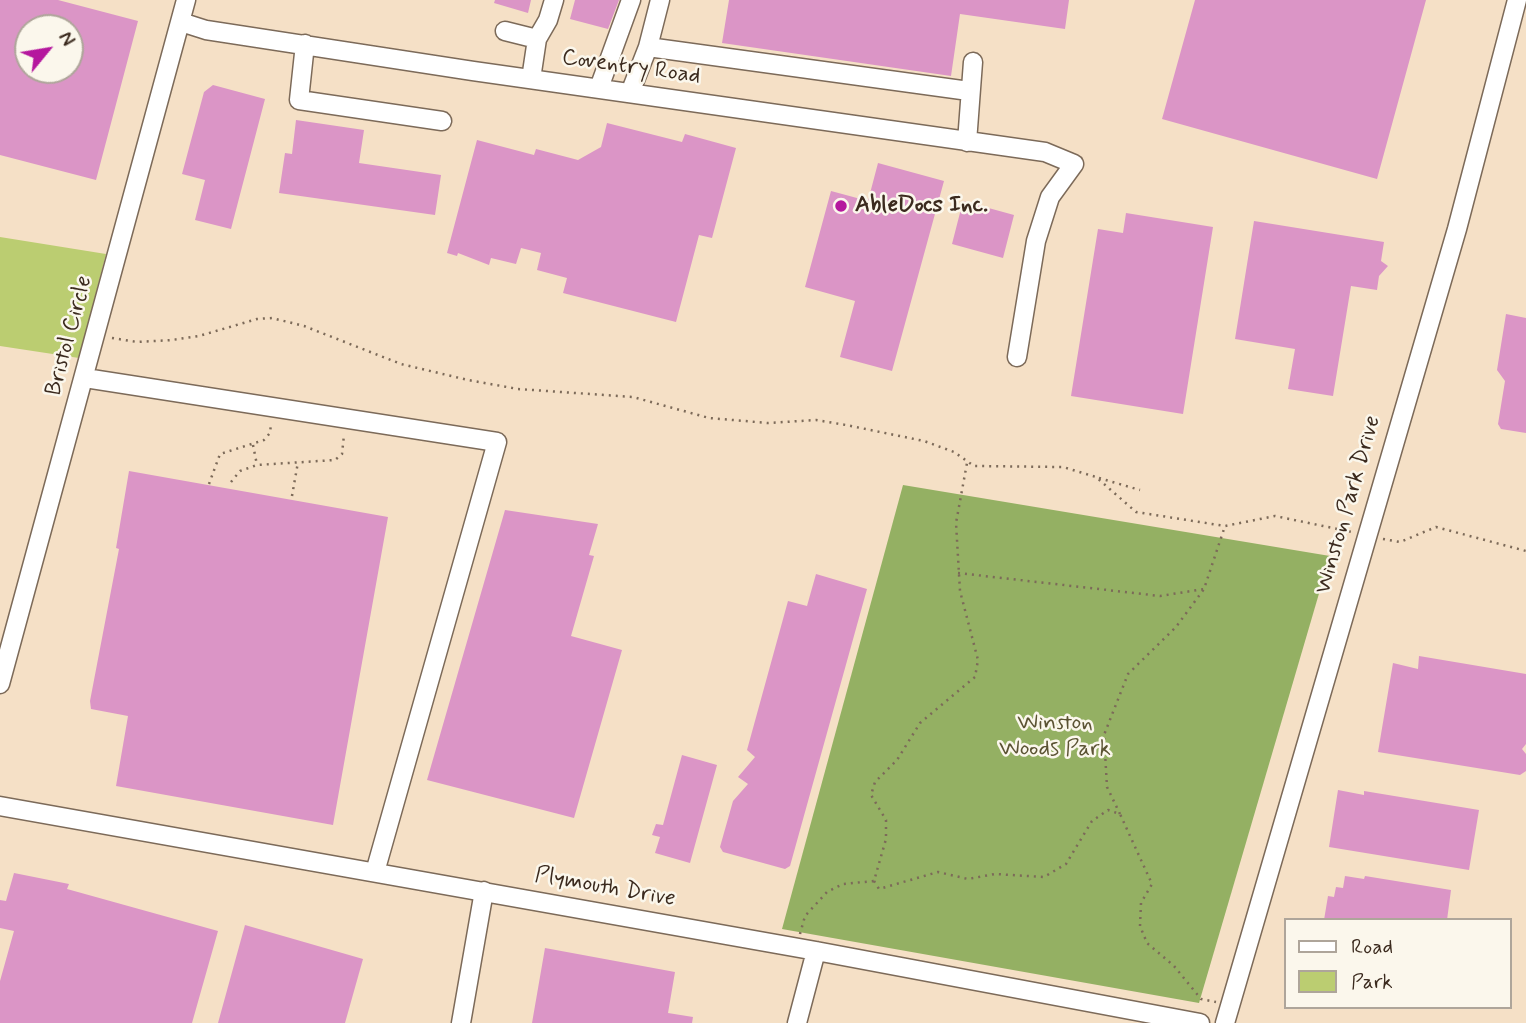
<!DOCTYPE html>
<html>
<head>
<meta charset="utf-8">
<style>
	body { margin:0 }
	#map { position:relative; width:1526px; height:1023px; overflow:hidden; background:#f5e0c6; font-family:Mynerve,sans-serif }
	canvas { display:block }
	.legend { position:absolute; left:1284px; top:918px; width:228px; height:91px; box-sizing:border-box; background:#fbf7ec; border:2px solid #aea59a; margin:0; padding:9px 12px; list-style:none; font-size:21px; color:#3b2a1e }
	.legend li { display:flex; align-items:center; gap:14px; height:35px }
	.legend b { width:35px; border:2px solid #aea59a }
	.north { position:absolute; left:14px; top:14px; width:70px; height:70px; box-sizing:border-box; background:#fbf7ec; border:2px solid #aea59a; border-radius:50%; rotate:60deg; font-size:19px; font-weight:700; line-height:28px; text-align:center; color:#3b2a1e }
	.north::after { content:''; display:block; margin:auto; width:24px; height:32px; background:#b5179e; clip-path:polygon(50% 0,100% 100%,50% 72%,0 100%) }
</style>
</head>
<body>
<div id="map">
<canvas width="1526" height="1023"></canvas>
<ul class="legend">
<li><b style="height:9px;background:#fff"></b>Road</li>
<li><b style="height:19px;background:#bbcd71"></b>Park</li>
</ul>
<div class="north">N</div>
</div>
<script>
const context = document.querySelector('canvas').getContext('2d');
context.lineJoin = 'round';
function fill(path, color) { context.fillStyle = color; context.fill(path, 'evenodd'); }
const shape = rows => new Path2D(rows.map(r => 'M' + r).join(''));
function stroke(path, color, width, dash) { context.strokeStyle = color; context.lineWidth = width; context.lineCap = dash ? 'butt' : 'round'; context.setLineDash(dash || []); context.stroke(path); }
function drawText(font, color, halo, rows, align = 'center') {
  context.font = font + ' Mynerve,sans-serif'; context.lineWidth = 5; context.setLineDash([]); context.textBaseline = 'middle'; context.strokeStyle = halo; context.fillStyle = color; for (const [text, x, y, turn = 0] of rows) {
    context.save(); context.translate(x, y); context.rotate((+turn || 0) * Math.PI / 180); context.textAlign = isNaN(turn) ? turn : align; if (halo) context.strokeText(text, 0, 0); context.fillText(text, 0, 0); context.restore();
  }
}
fill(shape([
	[0,237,106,254,79,358,0,346]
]), '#bbcd71');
fill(shape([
	[903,485,1330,556,1199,1003,782,929]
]), '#94b063');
fill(shape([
	[0,0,58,0,138,21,96,180,0,155],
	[28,28,70,28,70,70,28,70],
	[495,0,531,0,528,13,494,3],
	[575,0,619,0,608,29,570,19],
	[729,0,1069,0,1065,29,960,14,951,76,722,43],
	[1195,0,1426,0,1377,179,1162,119],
	[213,85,265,99,231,229,195,220,205,180,182,174,204,92],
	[296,120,364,130,359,163,441,175,435,215,279,193,285,153,292,154],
	[607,123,682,142,685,134,736,148,712,238,699,235,676,322,563,293,567,278,537,270,541,253,521,248,516,264,491,258,489,265,458,253,457,256,447,253,477,140,534,155,536,149,578,160,601,147],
	[878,163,944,181,892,371,840,357,855,301,805,287,831,191,868,201],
	[963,201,1014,215,1003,258,952,244],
	[1126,213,1213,227,1183,414,1071,396,1098,229,1123,233],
	[1254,221,1384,242,1381,261,1388,266,1379,276,1377,290,1351,286,1333,396,1288,389,1295,349,1235,339],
	[1506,314,1526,318,1526,433,1501,429,1498,424,1505,381,1497,370],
	[129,471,388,517,333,825,116,786,128,716,91,709,90,701,119,549,116,548],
	[505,510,598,524,589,555,594,556,571,636,622,650,574,818,427,780],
	[816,574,867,589,790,866,785,869,723,852,720,847,733,801,748,784,738,777,755,757,747,750,788,601,807,606],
	[1419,656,1526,674,1526,744,1522,749,1526,754,1526,771,1520,775,1378,752,1393,663,1418,669],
	[682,755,717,765,690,863,655,853,660,837,652,835,656,824,663,825],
	[1338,790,1364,795,1364,791,1479,810,1469,870,1329,847],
	[14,873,69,884,67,889,218,931,192,1023,0,1023,0,981,14,931,0,928,0,900,6,901],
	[1345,876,1364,879,1365,876,1451,890,1447,920,1324,920,1328,896,1334,897,1336,887,1343,888],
	[245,925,363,959,345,1023,218,1023],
	[545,948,675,972,668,1013,693,1017,692,1023,532,1023]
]), '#db95c6');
const minor = shape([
	[660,0,648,47,969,91],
	[181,22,206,30,473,71,1045,152,1074,164,1050,197,1036,241,1017,357],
	[505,31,537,39],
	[305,44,299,100,442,121],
	[531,79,537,39,548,20,554,0],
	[599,88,631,0],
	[630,93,648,47],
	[967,142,973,62],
	[85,378,497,442,375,872],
	[0,684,186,0],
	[0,806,816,951,1200,1023],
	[461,1023,484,891],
	[797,1023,816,951],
	[1225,1023,1457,229,1517,0]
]);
stroke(minor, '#7c6a59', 21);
stroke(shape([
	[112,338,137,342,172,340,199,336,257,319,272,318,304,326,401,364,468,380,518,389,633,397,709,418,768,423,816,420,846,425,924,441,954,452,974,466,1063,467,1096,477,1136,512,1225,526,1275,516,1352,532],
	[253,445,257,465],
	[1099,478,1140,490],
	[231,482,240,471,257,465,335,460,342,454,344,435],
	[209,484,220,454,264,440,270,433,271,424],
	[292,496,298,462],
	[1383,539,1400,542,1436,527,1526,551],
	[958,573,1160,596,1204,589,1225,526],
	[1120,814,1107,787,1104,735,1128,674,1176,627,1204,589],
	[874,881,879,889,938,872,968,879,995,874,1044,877,1066,864,1092,821,1108,810,1120,814,1152,884,1141,903,1140,926,1147,943,1174,966,1201,999,1216,1002],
	[800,934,805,916,827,892,843,884,874,881,886,839,886,820,871,795,875,782,897,760,920,723,975,677,978,660,960,591,956,523,967,463]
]), '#7c6a59', 2.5, [2, 5]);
stroke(minor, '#fff', 18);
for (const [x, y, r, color] of [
	[841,206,7,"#b5179e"]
]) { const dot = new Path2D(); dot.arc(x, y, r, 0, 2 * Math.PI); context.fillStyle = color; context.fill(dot); stroke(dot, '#fbf7ec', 2.5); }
drawText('23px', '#3b2a1e', '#fbf7ec', [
	["Coventry Road",631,68,8],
	["Bristol Circle",70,336,-75],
	["Winston Park Drive",1349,505,-74],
	["Plymouth Drive",605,888,10]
]);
drawText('bold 23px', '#3b2a1e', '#fbf7ec', [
	["AbleDocs Inc.",855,206]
], 'left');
drawText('23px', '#5b5333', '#fbf7ec', [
	["Winston",1055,724],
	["Woods Park",1055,750]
]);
</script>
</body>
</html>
